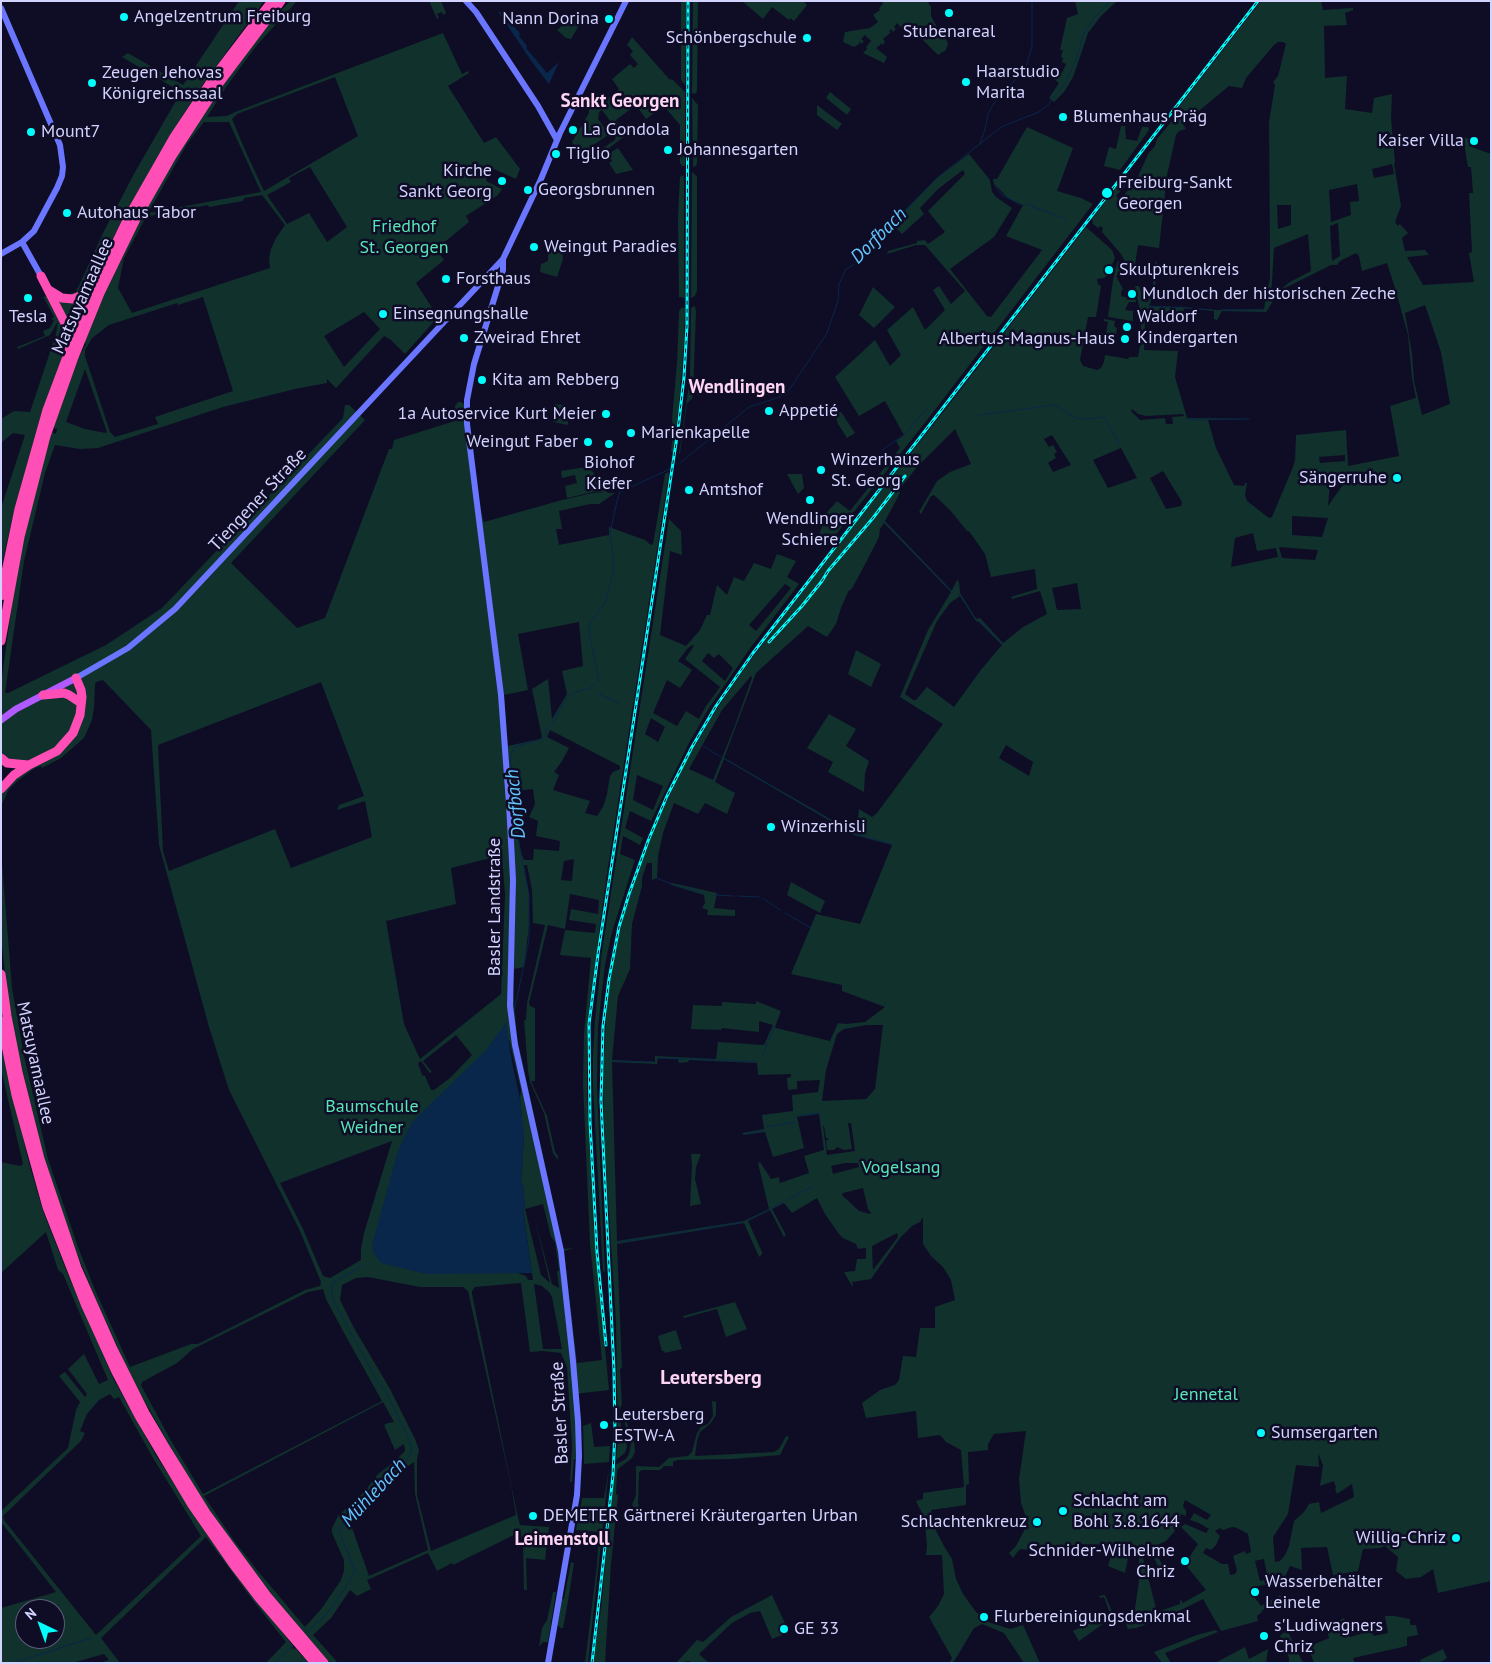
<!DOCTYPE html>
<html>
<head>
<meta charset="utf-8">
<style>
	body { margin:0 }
	#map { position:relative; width:1492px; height:1664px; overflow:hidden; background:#0f0d26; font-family:"PT Sans",sans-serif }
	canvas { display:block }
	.frame { position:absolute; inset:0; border:2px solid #d3d3ff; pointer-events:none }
	.north { position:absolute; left:15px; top:1599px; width:50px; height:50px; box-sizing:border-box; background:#0f0d26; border:1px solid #5d5c7d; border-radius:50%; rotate:318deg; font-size:14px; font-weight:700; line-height:20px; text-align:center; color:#d3d3ff }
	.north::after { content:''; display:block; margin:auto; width:18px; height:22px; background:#00fefc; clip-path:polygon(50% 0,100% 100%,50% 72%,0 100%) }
</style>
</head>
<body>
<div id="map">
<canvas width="1492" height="1664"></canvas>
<div class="frame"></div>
<div class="north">N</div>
</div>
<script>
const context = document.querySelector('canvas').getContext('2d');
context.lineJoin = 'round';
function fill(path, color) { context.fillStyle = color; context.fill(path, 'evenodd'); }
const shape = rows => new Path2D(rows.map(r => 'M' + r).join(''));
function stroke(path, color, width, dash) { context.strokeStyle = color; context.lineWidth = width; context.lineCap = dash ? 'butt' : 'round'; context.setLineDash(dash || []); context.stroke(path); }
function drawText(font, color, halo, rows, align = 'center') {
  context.font = font + ' "PT Sans",sans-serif'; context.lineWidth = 5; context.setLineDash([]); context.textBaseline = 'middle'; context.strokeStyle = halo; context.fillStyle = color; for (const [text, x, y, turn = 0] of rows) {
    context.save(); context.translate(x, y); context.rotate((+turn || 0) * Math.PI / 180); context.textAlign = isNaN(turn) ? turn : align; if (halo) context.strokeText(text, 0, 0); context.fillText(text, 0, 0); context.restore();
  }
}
fill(shape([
	[239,1,264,1,203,84,176,126,123,218,90,285,71,333,40,418,16,503,1,568,1,508,25,435,13,433,1,443,1,419,14,411,30,412,56,334,58,321,50,335,18,349,17,347,45,336,43,331,50,328,54,320,51,319,54,317,44,298,41,298,46,296,49,301,76,292,104,231,135,172,181,92,122,57,128,53,183,85],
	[290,1,297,1,257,45,226,87,207,117,227,116,235,112,443,33,462,74,468,71,469,73,448,86,484,143,496,137,520,169,516,179,494,169,489,173,486,181,502,189,498,195,466,216,469,222,436,249,444,260,416,283,438,317,405,354,391,340,384,336,336,388,327,379,327,383,295,389,223,407,98,448,80,449,55,445,45,473,24,561,5,693,8,693,106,645,162,608,343,418,345,405,349,405,365,420,231,563,297,628,325,618,389,449,392,449,394,440,458,420,455,406,458,402,461,402,464,404,481,512,484,522,562,500,593,493,605,493,593,492,567,498,565,486,577,483,575,475,562,478,561,471,586,467,593,472,604,489,608,493,615,493,599,504,590,504,559,511,562,529,556,529,559,545,609,535,609,527,645,540,651,545,653,544,665,474,669,472,606,880,588,1014,587,1046,587,1095,593,1220,609,1390,575,1394,576,1459,574,1459,572,1482,570,1482,572,1446,567,1367,561,1353,543,1351,530,1352,521,1283,475,1287,472,1291,472,1294,517,1513,520,1525,549,1527,545,1560,526,1558,527,1590,524,1590,523,1544,520,1532,453,1565,452,1563,437,1571,428,1553,367,1580,371,1589,357,1596,350,1590,331,1618,313,1635,338,1663,330,1663,312,1643,263,1584,232,1542,205,1504,175,1455,131,1377,94,1295,71,1239,44,1158,18,1053,7,991,1,937,1,851,12,988,24,1056,48,1159,78,1247,95,1290,130,1367,191,1344,198,1344,305,1290,320,1286,321,1282,300,1231,229,1090,209,1027,159,845,151,730,103,680,96,682,95,684,94,708,92,720,84,738,61,758,42,768,41,766,35,768,20,779,9,789,1,806,1,791,26,769,4,757,1,752,1,684,13,597,26,527,51,432,56,434,57,429,53,428,77,360,86,344,84,341,114,270,120,263,140,219,160,183,213,99,272,20],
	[335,77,358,136,264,191,245,150,232,119,237,114],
	[204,122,229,122,261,192,148,213,187,144],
	[310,167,347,227,327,242,309,213,287,224,267,195,291,182,289,178],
	[262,195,285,225,276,238,271,249,269,258,270,268,132,313,118,288,124,258,146,217,168,212,170,216,194,211,193,208,208,205,209,207,243,201,244,198],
	[203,297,233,391,155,417,158,424,115,437,110,432,85,356,85,350,92,338,109,325,177,303,178,305],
	[364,312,380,329,344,367,324,336],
	[85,369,107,432,106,433,85,429,66,422],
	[579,622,583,666,562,671,567,694,552,719,548,679,532,689,542,737,540,739,508,746,504,695,528,690,518,634],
	[321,682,364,796,339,805,337,810,365,801,372,837,291,868,275,829,169,871,163,851,158,745],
	[550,730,620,766,620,769,613,772,610,776,607,794,603,807,597,816,585,813,590,801,553,790,559,775,554,772,562,761,569,748,547,737],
	[533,789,535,804,529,817,538,821,536,836,560,841,559,851,534,849,533,860,524,860,521,852,514,814,514,791],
	[502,855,505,895,501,994,420,1059,404,1024,386,921,456,904,451,868],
	[574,859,572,881,561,880,564,861],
	[524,865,527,865,532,890,533,923,545,925,527,1003,526,1020,524,1020,528,1071,530,1082,544,1113,553,1153,558,1160,558,1156,555,1152,547,1116,531,1081,535,1081,535,1008,530,1006,529,1003,548,925,565,929,570,894,599,900,598,914,571,909,569,920,596,924,595,933,565,930,560,955,591,958,584,1033,583,1083,590,1244,602,1360,577,1363,564,1251,574,1248,563,1249,517,1037,513,988,514,969,524,967,529,925,529,895],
	[456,1035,472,1055,450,1078,434,1090,431,1090,425,1076,422,1075,418,1063,421,1061,430,1073,432,1072,423,1061],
	[509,1040,521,1090,520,1099,522,1119,491,1064],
	[524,1134,521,1184,523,1185,525,1209,523,1209,533,1280,528,1280,526,1276,515,1272,461,1193],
	[392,1141,364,1233,361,1249,361,1260,330,1278,323,1276,303,1229,280,1183],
	[543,1204,551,1237,555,1242,559,1270,557,1272,559,1288,552,1284,535,1219,550,1283,541,1275,525,1209],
	[368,1277,420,1287,463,1287,468,1291,511,1485,516,1515,431,1551,417,1495,417,1460,419,1450,415,1439,390,1389,354,1328,340,1300,342,1285,356,1278],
	[534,1284,542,1286,549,1292,552,1297,562,1349,543,1349],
	[323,1289,326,1299,343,1331,382,1401,203,1494,170,1439,141,1385,142,1382,177,1363,193,1349,308,1292],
	[383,1402,394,1422,388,1423,384,1425,395,1450,404,1444,405,1451,394,1462,378,1474,364,1492,338,1516,332,1528,332,1533,344,1560,344,1571,341,1580,322,1608,305,1627,257,1570,235,1542,204,1496],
	[414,1462,415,1494,428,1550,369,1576,350,1522,363,1511,391,1478],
	[429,1,441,1,446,13,443,15,442,12,437,14,439,18,437,19],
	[681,1,686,1,685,85,681,80],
	[693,1,698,1,697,91,695,94,692,93],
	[742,1,803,1,807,5,794,21,790,18,789,20,772,7,763,19],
	[883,1,927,1,931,7,931,16,938,29,946,39,948,44,946,50,938,55,911,28,903,29,897,23,894,27,896,29,893,32,891,29,889,31,891,32,883,39,885,42,882,45,880,43,880,45,876,48,887,57,884,63,863,53,867,49,866,47,871,41,865,35,861,39,864,41,861,44,859,41,859,44,854,47,843,42,845,32,870,28,878,22,873,15,880,10,879,8,882,5],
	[1075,1,1117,1,1101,16,1088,33,1073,77,1064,92,1054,102,1049,98,1059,83,1052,77,1055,71,1062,73,1066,64,1062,62,1063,58,1061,57,1063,50,1060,50,1067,18,1078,14],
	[1261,1,1321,1,1323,10,1353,8,1353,10,1345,13,1347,25,1324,26,1325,78,1347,76,1345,109,1372,113,1374,98,1392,94,1391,118,1395,163,1394,164,1401,206,1395,222,1398,226,1400,224,1408,233,1402,238,1405,251,1425,250,1429,255,1407,257,1423,285,1474,282,1469,253,1472,252,1469,193,1473,193,1471,167,1468,167,1463,137,1470,139,1469,146,1491,154,1491,1581,1438,1593,1433,1569,1421,1577,1406,1579,1396,1571,1398,1557,1385,1546,1380,1548,1363,1549,1358,1571,1333,1575,1327,1547,1301,1548,1302,1570,1290,1566,1282,1583,1257,1586,1256,1588,1260,1595,1255,1598,1261,1606,1280,1595,1282,1599,1261,1611,1262,1612,1257,1616,1258,1621,1221,1631,1203,1599,1169,1616,1136,1628,1128,1629,1125,1622,1112,1621,1103,1624,1079,1641,1073,1631,1090,1623,1112,1619,1104,1597,1100,1598,1099,1596,1105,1595,1113,1614,1134,1615,1139,1581,1139,1550,1130,1549,1125,1573,1108,1566,1114,1545,1081,1544,1044,1552,1021,1549,1018,1551,1013,1558,1009,1553,1016,1546,1028,1523,1021,1503,1019,1479,1026,1431,994,1434,988,1444,988,1450,968,1452,969,1484,966,1485,966,1505,931,1510,936,1531,944,1546,952,1559,956,1579,963,1594,976,1612,979,1614,983,1611,986,1613,985,1620,988,1622,1010,1629,1023,1625,1040,1663,1024,1663,1004,1633,982,1624,974,1628,953,1663,949,1663,952,1658,929,1617,938,1606,944,1594,942,1555,926,1555,927,1545,925,1524,923,1515,916,1501,923,1499,923,1493,964,1487,961,1450,946,1442,940,1435,918,1438,916,1411,866,1418,862,1403,880,1390,895,1385,899,1380,903,1356,916,1357,920,1328,935,1328,935,1307,955,1300,951,1280,943,1267,931,1256,923,1244,923,1217,920,1222,912,1226,900,1238,871,1279,852,1282,853,1286,852,1286,844,1272,855,1271,857,1259,866,1259,866,1248,858,1249,856,1244,843,1238,839,1234,825,1214,817,1198,792,1213,784,1203,772,1209,786,1235,784,1237,770,1210,748,1221,762,1252,762,1254,759,1257,744,1223,617,1244,622,1368,620,1369,622,1404,618,1414,627,1446,625,1453,616,1460,618,1440,616,1322,605,1151,603,1078,607,999,611,976,616,947,630,892,648,842,682,768,716,710,749,662,852,527,944,411,1086,227,1112,250,1115,258,1107,276,1104,278,1097,279,1098,284,1101,286,1096,317,1088,317,1080,360,1083,366,1097,370,1101,368,1104,362,1105,355,1128,359,1129,357,1138,357,1141,340,1141,316,1135,286,1139,286,1144,301,1148,302,1153,284,1155,262,1157,262,1155,289,1149,306,1183,307,1214,310,1264,309,1270,278,1270,250,1269,122,1275,85,1273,82,1278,76,1286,44,1283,42,1278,42,1273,46,1246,78,1242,88,1229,86,1183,124,1186,129,1179,131,1176,135,1167,175,1159,248,1138,245,1135,265,1130,271,1121,254,1102,232,1103,228,1101,226,1098,228,1092,223,1093,221,1092,219,1120,182,1125,186,1116,196,1120,200,1137,179,1148,154,1155,146,1157,139,1177,115,1175,112],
	[1392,164,1394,174,1374,178,1372,169],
	[1357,184,1359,201,1350,202,1351,215,1331,222,1329,190],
	[1277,205,1291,205,1291,225,1278,229],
	[1338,223,1340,256,1332,261,1330,226],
	[1308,234,1311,271,1290,282,1271,297,1274,248],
	[1356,253,1359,256,1362,271,1387,263,1395,288,1408,335,1412,378,1416,398,1390,406,1399,456,1348,466,1346,430,1296,435,1295,460,1293,467,1272,517,1269,518,1247,501,1245,495,1247,483,1245,483,1244,486,1234,485,1216,448,1208,420,1251,419,1187,418,1175,377,1178,351,1144,350,1145,318,1182,319,1184,308,1214,311,1214,319,1217,320,1222,311,1266,312,1275,298,1285,288,1331,265,1337,265,1340,261],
	[1425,305,1441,352,1450,404,1422,415,1414,381,1412,354,1405,313],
	[1132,409,1138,414,1146,416,1183,414,1184,416,1172,417,1173,424,1166,424,1165,418,1140,420,1131,411],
	[955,429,971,464,950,472,937,481,919,512,921,514,931,496,934,495,950,510,967,531,969,531,985,554,991,577,1035,569,1037,589,1011,597,1012,599,1040,591,1047,614,1023,627,1003,643,980,618,976,619,960,593,959,582,957,580,952,590,951,590,885,521,900,493,899,491,902,486,917,467],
	[1052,435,1071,465,1053,472,1048,463,1056,458,1054,454,1057,452,1053,445,1049,447,1044,439],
	[1121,448,1137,478,1108,488,1093,460],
	[1345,455,1345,461,1320,463,1319,457],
	[1163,471,1182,502,1181,506,1166,509,1150,478],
	[1345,481,1345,482,1328,506,1330,482],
	[1292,516,1328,518,1322,537,1292,535],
	[884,523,951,592,928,630,900,697,943,724,877,813,872,817,859,809,857,824,853,832,724,758,756,673,808,626,827,637,836,624,841,608,849,590,851,590,860,574,879,537,880,529],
	[1253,533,1257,551,1276,548,1278,557,1231,567,1235,538],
	[1279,547,1317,550,1318,550,1315,560,1282,558],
	[1077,583,1081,609,1057,610,1052,588],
	[960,596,976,621,979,622,1002,645,980,671,954,707,927,687,916,700,913,700,905,694,937,621,950,603],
	[751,676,752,678,734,728,713,780,689,769,722,710],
	[1006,745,1033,762,1029,776,999,758],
	[724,759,854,835,892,845,860,924,816,914,791,974,842,985,842,991,885,1007,865,1022,846,1024,838,1023,830,1041,776,1028,775,1027,781,1011,756,1001,756,1004,722,1002,722,1006,693,1005,691,1029,721,1030,722,1028,759,1032,759,1021,773,1025,764,1045,718,1042,716,1059,655,1056,655,1062,612,1060,618,996,630,969,632,924,642,886,642,878,647,863,652,863,652,880,657,878,658,856,663,833,674,803,698,814,705,803,727,814,735,793,715,782],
	[867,1025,883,1025,875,1089,866,1099,822,1101,826,1070,837,1034,844,1029],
	[658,1058,678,1059,679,1063,688,1062,689,1060,757,1063,758,1075,791,1074,791,1077,787,1078,788,1090,797,1089,797,1081,820,1080,818,1092,792,1095,793,1111,762,1115,764,1129,742,1133,744,1135,765,1132,773,1157,804,1148,797,1117,819,1114,824,1150,804,1156,809,1173,780,1183,779,1177,771,1179,760,1162,758,1163,769,1209,744,1221,617,1241,612,1062,657,1064],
	[848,1123,851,1123,855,1151,827,1155,823,1126,824,1126,826,1138,829,1139,826,1141,827,1150,834,1150,837,1147,844,1150,852,1149,851,1143,850,1143,851,1142],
	[845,1163,858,1163,859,1167,833,1174,831,1166],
	[863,1188,868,1209,871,1213,870,1214,859,1211,842,1195,843,1193],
	[897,1233,898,1237,873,1270,872,1246],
	[1318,1453,1323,1465,1320,1486,1334,1481,1336,1488,1335,1489,1337,1494,1352,1484,1354,1497,1321,1513,1319,1502,1309,1504,1304,1512,1294,1521,1289,1546,1285,1555,1280,1561,1275,1562,1273,1537,1288,1514,1296,1465,1319,1467],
	[1185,1500,1211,1515,1207,1520,1194,1513,1190,1520,1199,1523,1209,1529,1206,1533,1185,1524,1181,1527,1198,1544,1185,1564,1206,1590,1183,1603,1180,1599,1180,1604,1157,1612,1141,1550,1150,1548,1163,1578,1168,1576,1153,1547,1166,1541,1175,1531,1174,1529,1176,1527,1179,1528,1182,1523,1180,1518,1181,1514,1186,1516,1186,1511,1183,1506],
	[1232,1527,1237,1528,1248,1534,1251,1552,1246,1554,1245,1551,1233,1556,1237,1570,1235,1574,1230,1575,1228,1564,1222,1564,1203,1553,1206,1548,1211,1550,1216,1545,1220,1536,1215,1531,1220,1528,1223,1530],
	[1264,1559,1268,1579,1260,1581,1255,1561],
	[579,10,582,15,578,27,571,39,566,38,557,30],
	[632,37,670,80,672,79,685,92,685,166,682,166,680,163,680,125,664,106,646,119,636,105,616,120,626,135,595,159,593,155,615,140,617,130,602,110,599,112,598,119,609,134,608,135,580,154,572,142,589,113,589,107,594,97,597,95,603,102,619,89,612,79,630,64,634,68,638,64,630,55,633,51,627,45],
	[830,92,851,109,847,115,826,98],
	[692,98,698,105,697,163,696,166,693,167],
	[817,105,842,124,837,130,817,115],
	[1121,126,1125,126,1126,139,1137,141,1142,127,1148,127,1149,130,1120,170,1104,166,1109,147,1116,149],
	[1027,127,1073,148,1057,191,1081,198,1093,204,924,424,829,543,829,545,817,539,825,520,822,518,837,501,850,511,900,448,896,441,904,435,885,401,859,416,835,377,875,340,890,366,901,355,887,330,913,307,925,330,945,310,933,290,939,286,951,304,965,291,925,245,916,245,887,254,888,251,917,243,917,241,925,240,928,244,945,232,928,211,965,174,963,170,938,189,920,208,924,214,902,234,892,224,937,178,969,154,990,180,992,192,996,197,1012,208,994,237,950,269,987,316,991,317,1042,250,1006,236,1023,205,1008,198,994,184,993,179,997,179],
	[618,148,633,170,616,174,609,163,612,161,608,154],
	[692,172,697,176,697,290,695,296,691,298],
	[684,175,684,280,685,298,679,297,678,216,680,177],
	[561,244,563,259,557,277,540,272,541,264,548,261,548,246],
	[1119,261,1125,271,1116,276,1123,289,1121,291,1121,296,1127,298,1127,300,1135,298,1136,302,1129,302,1125,310,1133,311,1133,321,1108,317,1113,280,1117,263],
	[873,287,895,307,874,328,859,315],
	[694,306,695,307,696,311,693,394,692,399,687,403,680,453,679,454,690,378,691,308],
	[681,308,685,308,684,341,679,404,673,453,671,451,673,433,672,419,677,363,679,311],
	[1104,319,1115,321,1114,326,1117,328,1114,344,1101,340,1102,333,1106,333,1108,322,1104,321],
	[554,404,567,405,568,425,553,422],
	[841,412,855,433,847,438,838,424,835,414],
	[787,474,802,474,804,488,798,494],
	[669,519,681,531,682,555,670,551,660,635,686,646,700,630,707,615,710,615,717,585,727,595,734,577,744,581,754,563,771,569,777,554,796,561,787,577,799,584,751,647,709,708,689,743,651,821,630,811,625,828,643,838,640,845,623,836,620,854,635,860,612,932,605,965,598,1027,597,1086,605,1272,603,1271,593,1087,593,1055,595,1020,602,951],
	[785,584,791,588,756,631,749,625],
	[692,645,694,646,685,659,720,687,706,706,699,719,686,711,677,726,653,713,667,680,680,688,692,670,678,661,688,648],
	[708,653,714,658,719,654,733,668,725,681,702,661],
	[651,718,665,727,658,742,645,734],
	[637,775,663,786,653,810,633,800],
	[856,650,881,664,871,687,848,674],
	[829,714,856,729,846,746,869,761,865,773,864,792,828,772,833,762,807,748],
	[791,882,825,901,820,913,787,895],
	[672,883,717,893,714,908,735,910,735,916,707,915,708,910,702,908,705,903,704,895,671,885],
	[1,1046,29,1163,43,1211,67,1272,114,1380,157,1457,210,1539,293,1646,292,1649,295,1648,309,1663,266,1663,286,1642,255,1603,206,1537,101,1638,120,1663,100,1663,109,1660,104,1654,72,1663,1,1663,1,1608,56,1592,1,1522,1,1511,68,1448,76,1410,80,1402,59,1376,65,1372,85,1397,87,1394,68,1369,84,1354,99,1384,108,1380,63,1274,58,1270,46,1232,1,1273,1,1162,20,1166,23,1164,1,1069],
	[110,1394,114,1399,119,1397,153,1458,201,1536,96,1635,4,1520,3,1516,81,1441,85,1433,80,1431,87,1414,99,1400],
	[25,1609,55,1609,55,1639,25,1639],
	[691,1154,701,1154,696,1167,695,1179,701,1204,690,1206,692,1166],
	[735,1302,747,1329,726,1337,717,1309,684,1318,683,1316],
	[676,1330,682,1349,665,1353,664,1351,662,1351,658,1336],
	[712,1401,716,1402,716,1415,710,1424,700,1432,697,1441,695,1456,774,1452,779,1449,786,1436,789,1437,780,1455,732,1459,677,1460,673,1462,673,1466,664,1466,660,1470,642,1470,639,1472,638,1503,641,1518,639,1519,635,1508,632,1505,636,1495,636,1466,659,1467,669,1458,688,1456,692,1452,697,1433,701,1427,708,1424,713,1416],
	[623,1417,625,1418,634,1441,635,1452,632,1458,618,1469,617,1472,616,1494,618,1495,611,1564,605,1663,593,1663,601,1609,615,1465,626,1459,629,1454,631,1445],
	[591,1423,594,1447,610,1446,609,1462,584,1464,583,1426],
	[609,1469,588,1663,585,1663,597,1565,599,1532,576,1530,582,1498,604,1498],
	[571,1562,574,1563,568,1601,563,1628,561,1628,556,1624,561,1599,564,1599],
	[553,1592,556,1592,548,1642,543,1642,539,1647,542,1628,547,1620],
	[772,1595,789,1632,772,1639,760,1611,750,1613,732,1623,699,1654,709,1663,691,1663,689,1661,676,1663,697,1640,703,1642,731,1617],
	[1385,1616,1394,1616,1410,1619,1410,1625,1416,1625,1418,1635,1407,1637,1407,1646,1353,1658,1355,1663,1314,1663,1308,1647,1329,1638,1326,1627,1344,1618,1350,1637,1371,1631,1374,1636,1388,1633],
	[1216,1630,1218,1632,1165,1653,1171,1663,1162,1663,1154,1652,1197,1635],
	[1287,1630,1303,1663,1289,1663,1289,1658,1280,1636],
	[1245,1647,1249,1659,1268,1649,1266,1663,1215,1663],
	[1443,1649,1447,1658,1439,1663,1421,1663,1420,1660]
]), '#10312c');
fill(shape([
	[499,11,519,32,520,34,519,36,527,46,526,48,547,73,559,62,549,84,532,62,499,13],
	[506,1023,511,1056,520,1099,524,1134,521,1184,523,1185,525,1209,523,1210,532,1273,426,1274,381,1263,373,1252,372,1245,397,1154,405,1135,413,1121,486,1050]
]), '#09274a');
stroke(shape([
	[980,144,985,129,988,114,994,103,1026,68,1032,46,1032,1],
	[995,186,1001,194,1021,205],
	[1026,204,1066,219],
	[1148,306,1180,308],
	[1184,308,1213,310],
	[1222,310,1263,310],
	[1217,311,1218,311],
	[979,415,1054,405,1076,418,1088,419,1104,417,1120,445],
	[1187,419,1205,420],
	[1208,419,1249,419],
	[882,450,904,435,926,409,929,407],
	[680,463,749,407,780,397,789,390,827,333,838,301,839,284,846,269,855,264,880,236,937,178,1001,127,1039,112,1048,105,1065,83,1076,60,1084,33,1096,16,1110,1],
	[883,520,902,540],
	[905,543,928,567],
	[931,570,952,592],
	[959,594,976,619],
	[980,621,1002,643],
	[599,694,619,703],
	[703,746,721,757],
	[725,759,744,770],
	[746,771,775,788],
	[780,791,812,810],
	[815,811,852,833],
	[857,835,892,844],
	[656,878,672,884],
	[674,885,703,893],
	[715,895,733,896],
	[738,896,759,897],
	[764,899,780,910],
	[785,913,811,928],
	[514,1012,529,940,529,895,521,855,514,814,511,755,514,747,542,739,545,736,547,728,553,722,566,699,573,693,590,688,599,680,589,632,590,622,605,603,613,574,613,556,610,533,617,501,620,492,670,469],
	[763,1055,774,1027],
	[659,1058,686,1059],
	[690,1059,714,1060],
	[719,1060,757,1062],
	[613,1061,654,1062],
	[797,1116,819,1113],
	[767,1127,795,1122],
	[745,1134,764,1131],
	[787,1200,813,1186],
	[772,1208,783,1202],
	[747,1221,770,1209],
	[707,1228,743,1222],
	[692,1231,705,1229],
	[657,1236,688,1231],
	[619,1242,654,1237],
	[304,1634,327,1614,344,1590,355,1571,339,1531,343,1523,393,1470,406,1461,412,1451,409,1439,388,1396,375,1377,334,1302,332,1293,332,1283,362,1266],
	[691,1662,692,1663],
	[13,1663,91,1638],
	[275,1663,294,1644]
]), '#09274a', 1);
stroke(shape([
	[466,1,476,12,538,106,557,140],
	[1,8,60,145,63,167,62,176,57,188,34,231,22,242,1,254],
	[22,242,41,276],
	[76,678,128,648,175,609,503,259],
	[548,1663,577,1495,579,1456,578,1421,573,1361,561,1251,515,1045,510,1006,513,880,509,803,501,695,467,424,467,400,474,364,503,270,503,259,541,179,560,133,626,1]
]), '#6a76ff', 6);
stroke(shape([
	[1,720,16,709,76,678]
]), '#b05aff', 7);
stroke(shape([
	[41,276,67,327,69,347],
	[49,290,62,298,73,299,83,295,94,285],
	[1,596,19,509,47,410,83,314,98,281,129,216,174,137,214,77,272,1],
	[1,641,20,537,46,436,74,357,100,293,136,219,172,156,220,82,281,1],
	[43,695,64,693,69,695,78,701],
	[1,758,7,763,28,765],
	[1,789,14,775,29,765,57,751,73,733,80,715,82,697,81,690,76,678],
	[1,974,7,1016,18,1072,40,1159,77,1268,113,1349,145,1413,168,1452,206,1513,267,1596,324,1663],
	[1,1021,16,1095,47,1207,86,1306,116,1372,139,1416,192,1505,233,1564,259,1598,315,1663]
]), '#ff4eb5', 9);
const rail = shape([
	[769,642,802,606,822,581,828,571,873,518,905,476],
	[606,1345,597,1252,590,1122,589,1024,598,954,678,430,684,377,687,326,688,1],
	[592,1663,613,1475,615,1431,614,1371,601,1101,603,1026,609,979,619,927,629,894,648,841,667,796,692,747,716,706,753,653,1258,1]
]);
stroke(rail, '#00fefc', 3);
stroke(rail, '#0f0d26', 1, [4]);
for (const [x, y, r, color] of [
	[949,13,5,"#00fefc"],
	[124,17,5,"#00fefc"],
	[609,19,5,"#00fefc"],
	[807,38,5,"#00fefc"],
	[966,82,5,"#00fefc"],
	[92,83,5,"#00fefc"],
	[1063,117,5,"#00fefc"],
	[573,130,5,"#00fefc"],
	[31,132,5,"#00fefc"],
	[1474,141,5,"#00fefc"],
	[668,150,5,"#00fefc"],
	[556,154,5,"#00fefc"],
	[502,181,5,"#00fefc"],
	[528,190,5,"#00fefc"],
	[1107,193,6,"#00fefc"],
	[67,213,5,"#00fefc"],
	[534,247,5,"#00fefc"],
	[1109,270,5,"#00fefc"],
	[446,279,5,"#00fefc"],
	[1132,294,5,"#00fefc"],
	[28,298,5,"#00fefc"],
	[383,314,5,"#00fefc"],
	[1127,327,5,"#00fefc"],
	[464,338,5,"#00fefc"],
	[1125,339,5,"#00fefc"],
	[482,380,5,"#00fefc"],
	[769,411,5,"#00fefc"],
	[606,414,5,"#00fefc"],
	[631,433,5,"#00fefc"],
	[588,442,5,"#00fefc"],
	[609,444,5,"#00fefc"],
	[821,470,5,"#00fefc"],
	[1397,478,5,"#00fefc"],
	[689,490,5,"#00fefc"],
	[810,500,5,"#00fefc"],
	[771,827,5,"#00fefc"],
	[604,1425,5,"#00fefc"],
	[1261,1433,5,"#00fefc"],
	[1063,1511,5,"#00fefc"],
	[533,1516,5,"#00fefc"],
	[1037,1522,5,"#00fefc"],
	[1456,1538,5,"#00fefc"],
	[1185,1561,5,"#00fefc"],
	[1255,1592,5,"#00fefc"],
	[984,1617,5,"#00fefc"],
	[784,1629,5,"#00fefc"],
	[1264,1636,5,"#00fefc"]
]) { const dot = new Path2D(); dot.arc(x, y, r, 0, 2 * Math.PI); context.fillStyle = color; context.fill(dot); stroke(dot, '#0f0d26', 2); }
drawText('18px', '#d3d3ff', '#0f0d26', [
	["Angelzentrum Freiburg",134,17],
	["Nann Dorina",599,19,"right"],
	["Stubenareal",949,32,"center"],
	["Schönbergschule",797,38,"right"],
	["Haarstudio",976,72],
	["Marita",976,93],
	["Zeugen Jehovas",102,73],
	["Königreichssaal",102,94],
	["Blumenhaus Präg",1073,117],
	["La Gondola",583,130],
	["Mount7",41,132],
	["Kaiser Villa",1464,141,"right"],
	["Johannesgarten",678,150],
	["Tiglio",566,154],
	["Kirche",492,171,"right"],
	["Sankt Georg",492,192,"right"],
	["Freiburg-Sankt",1118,183],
	["Georgen",1118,204],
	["Georgsbrunnen",538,190],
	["Autohaus Tabor",77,213],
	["Weingut Paradies",544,247],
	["Skulpturenkreis",1119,270],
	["Forsthaus",456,279],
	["Mundloch der historischen Zeche",1142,294],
	["Einsegnungshalle",393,314],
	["Tesla",28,317,"center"],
	["Waldorf",1137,317],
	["Kindergarten",1137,338],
	["Zweirad Ehret",474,338],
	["Albertus-Magnus-Haus",1115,339,"right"],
	["Kita am Rebberg",492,380],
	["Appetié",779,411],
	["1a Autoservice Kurt Meier",596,414,"right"],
	["Marienkapelle",641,433],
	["Weingut Faber",578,442,"right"],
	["Winzerhaus",831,460],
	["St. Georg",831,481],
	["Biohof",609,463,"center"],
	["Kiefer",609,484,"center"],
	["Sängerruhe",1387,478,"right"],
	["Amtshof",699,490],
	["Wendlinger",810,519,"center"],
	["Schiere",810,540,"center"],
	["Winzerhisli",781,827],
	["Leutersberg",614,1415],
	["ESTW-A",614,1436],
	["Sumsergarten",1271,1433],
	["Schlacht am",1073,1501],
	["Bohl 3.8.1644",1073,1522],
	["DEMETER Gärtnerei Kräutergarten Urban",543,1516],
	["Schlachtenkreuz",1027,1522,"right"],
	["Willig-Chriz",1446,1538,"right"],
	["Schnider-Wilhelme",1175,1551,"right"],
	["Chriz",1175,1572,"right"],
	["Wasserbehälter",1265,1582],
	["Leinele",1265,1603],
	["Flurbereinigungsdenkmal",994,1617],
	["s'Ludiwagners",1274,1626],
	["Chriz",1274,1647],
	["GE 33",794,1629]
], 'left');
drawText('18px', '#57e7b4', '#0f0d26', [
	["Friedhof",404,227],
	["St. Georgen",404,248],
	["Baumschule",372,1107],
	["Weidner",372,1128],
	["Vogelsang",901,1168],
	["Jennetal",1206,1395]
]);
drawText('18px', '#d3d3ff', '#0f0d26', [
	["Matsuyamaallee",83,296,-66],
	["Tiengener Straße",258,500,-47],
	["Basler Landstraße",495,907,-90],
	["Matsuyamaallee",35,1063,78],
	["Basler Straße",560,1413,-93]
]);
drawText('bold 19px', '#ffd5f4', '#0f0d26', [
	["Sankt Georgen",620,102],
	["Wendlingen",737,388],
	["Leimenstoll",562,1540]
]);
drawText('italic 19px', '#61c6ff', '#0f0d26', [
	["Dorfbach",879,236,-45],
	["Dorfbach",516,804,-96],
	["Mühlebach",374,1493,-47]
]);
drawText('bold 20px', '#ffd5f4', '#0f0d26', [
	["Leutersberg",711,1378]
]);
</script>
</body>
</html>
